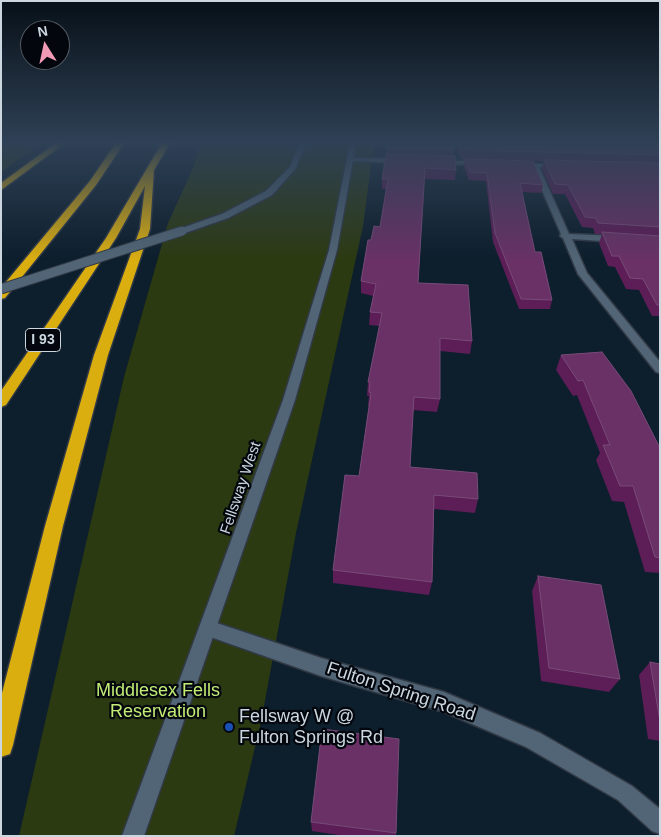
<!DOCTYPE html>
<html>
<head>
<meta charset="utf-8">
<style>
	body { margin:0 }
	#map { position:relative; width:661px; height:837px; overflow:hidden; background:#0d1e2c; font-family:Helvetica,sans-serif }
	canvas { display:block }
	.frame { position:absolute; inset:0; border:2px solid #cbd6df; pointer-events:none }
	.north { position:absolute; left:20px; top:20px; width:50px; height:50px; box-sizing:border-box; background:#03070d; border:1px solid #535a61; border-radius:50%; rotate:350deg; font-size:14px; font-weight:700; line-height:20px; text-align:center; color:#cbd6df }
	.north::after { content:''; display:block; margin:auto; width:18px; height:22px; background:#f09ab6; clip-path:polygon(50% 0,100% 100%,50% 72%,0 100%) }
</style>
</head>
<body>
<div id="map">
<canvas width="661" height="837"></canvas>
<div class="frame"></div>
<div class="north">N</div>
</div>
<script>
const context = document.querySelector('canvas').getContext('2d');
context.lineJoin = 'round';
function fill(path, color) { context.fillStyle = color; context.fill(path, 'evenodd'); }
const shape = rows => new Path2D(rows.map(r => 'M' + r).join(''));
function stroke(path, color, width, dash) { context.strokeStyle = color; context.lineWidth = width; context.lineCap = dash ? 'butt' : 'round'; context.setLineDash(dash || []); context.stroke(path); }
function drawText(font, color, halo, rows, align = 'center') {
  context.font = font + ' Helvetica,sans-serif'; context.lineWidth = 4.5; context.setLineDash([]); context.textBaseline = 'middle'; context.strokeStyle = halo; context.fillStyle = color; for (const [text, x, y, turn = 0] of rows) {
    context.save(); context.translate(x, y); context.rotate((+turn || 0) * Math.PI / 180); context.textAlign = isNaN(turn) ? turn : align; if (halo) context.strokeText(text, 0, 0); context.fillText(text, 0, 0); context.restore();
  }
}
fill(shape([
	[1,143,42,143,1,172],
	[201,143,374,143,363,226,296,533,261,722,234,836,19,836,124,377,168,223,193,168]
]), '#2c3a11');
const street = shape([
	[351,158,402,159,405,161,402,163,349,161,348,160,351,158],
	[438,161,480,161,483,163,480,165,440,164,438,163,438,161],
	[515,163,562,165,563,166,560,168,539,167,569,234,617,236,621,239,617,242,572,239,587,273,660,362,660,373,656,372,578,274,563,238,560,236,561,234,532,167,517,166,515,165,515,163],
	[208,620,321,658,444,692,540,733,632,786,660,809,660,834,652,831,618,800,526,747,444,712,321,676,202,634,199,628,202,622,208,620]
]);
const secondary = shape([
	[300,143,306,143,296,168,272,195,228,218,185,233,179,233,179,229,222,214,266,191,290,167,300,143],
	[350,143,356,143,337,250,295,400,144,836,122,836,283,400,329,250,350,143]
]);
const highway = shape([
	[56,143,65,143,1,190,1,183,56,143],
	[116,143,124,143,96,185,5,298,1,299,1,288,90,181,116,143],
	[162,143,170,143,154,170,150,229,108,355,63,526,13,745,10,754,1,757,1,697,45,526,94,355,140,229,145,186,116,238,6,405,1,407,1,391,106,238,162,143]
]);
stroke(street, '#313945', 3);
stroke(secondary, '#313945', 3);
stroke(highway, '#313945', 3);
fill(street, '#516576');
fill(secondary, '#516576');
fill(highway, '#dbae10');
const secondaryBridge = shape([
	[1,289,182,231]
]);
stroke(secondaryBridge, '#313945', 11, []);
stroke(secondaryBridge, '#516576', 9);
fill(shape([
	[386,143,454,150,453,156,456,170,455,180,425,179,418,283,472,341,470,354,440,351,440,399,437,412,413,410,410,467,478,499,475,513,434,509,432,582,429,595,333,583,333,570,359,476,369,406,368,406,369,396,367,396,368,382,380,326,369,325,370,312,373,296,361,293,361,281,371,240,380,227,386,189,382,189,382,179,386,157],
	[455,143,660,143,660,316,652,316,639,290,626,289,615,267,608,266,599,243,602,234,595,234,593,228,582,227,565,194,553,194,542,169,544,161,490,160,543,185,541,193,522,192,535,252,552,300,550,309,519,309,493,242,486,181,469,180,464,167,465,159,461,159],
	[561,355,660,448,660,573,645,572,624,502,612,501,596,460,600,453,577,395,573,396,556,370],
	[538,576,620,679,609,692,541,681,532,591],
	[650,662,660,664,660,741,648,739,639,675],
	[311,822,396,833,396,836,345,836,312,831]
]), '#5d1d57');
const building = shape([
	[386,143,453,143,454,150,386,149,386,143],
	[459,143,660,143,660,155,462,150,459,143],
	[386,154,455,156,456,170,425,168,418,283,468,285,472,341,440,338,440,399,414,397,410,467,477,473,478,499,434,495,432,582,333,570,345,475,359,476,371,393,369,392,370,382,368,382,382,313,370,312,376,284,361,281,368,240,371,240,374,226,380,227,388,179,382,179,386,154],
	[465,159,533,161,543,185,520,183,535,252,541,252,552,300,521,299,495,233,487,173,470,172,465,159],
	[544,160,660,163,660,227,598,223,596,218,585,217,568,185,555,184,544,160],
	[602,232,660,236,660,305,657,305,643,279,630,278,619,256,612,256,602,232],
	[602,352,631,391,660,448,660,558,655,557,633,486,620,486,603,445,610,445,583,380,578,381,561,355,602,352],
	[538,576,601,585,620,679,549,668,538,576],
	[650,662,660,664,660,721,650,662],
	[322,729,399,739,396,833,311,822,322,729]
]);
fill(building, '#693166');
stroke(building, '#784b79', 1);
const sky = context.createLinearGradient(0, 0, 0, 260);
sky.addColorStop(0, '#071018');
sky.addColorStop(0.55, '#2f4156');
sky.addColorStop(1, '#2f415600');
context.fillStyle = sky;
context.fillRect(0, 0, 661, 260);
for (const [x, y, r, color] of [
	[229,727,5,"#1a4fb4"]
]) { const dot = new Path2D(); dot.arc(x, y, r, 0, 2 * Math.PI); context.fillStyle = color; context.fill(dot); stroke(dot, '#03070d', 2); }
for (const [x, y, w] of [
	[43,340,35]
]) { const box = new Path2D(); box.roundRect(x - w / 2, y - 11.5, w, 23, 4); context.fillStyle = '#03070d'; context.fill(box); stroke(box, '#cbd6df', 1); }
drawText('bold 14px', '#cbd6df', null, [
	["I 93",43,340]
]);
drawText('15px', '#cbd6df', '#03070d', [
	["Fellsway West",241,488,-71]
]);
drawText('18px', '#c2ec75', '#03070d', [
	["Middlesex Fells",158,691],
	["Reservation",158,712]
]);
drawText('18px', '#cbd6df', '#03070d', [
	["Fulton Spring Road",401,692,18]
]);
drawText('18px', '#cbd6df', '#03070d', [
	["Fellsway W @",239,717],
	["Fulton Springs Rd",239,738]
], 'left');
</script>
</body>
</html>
